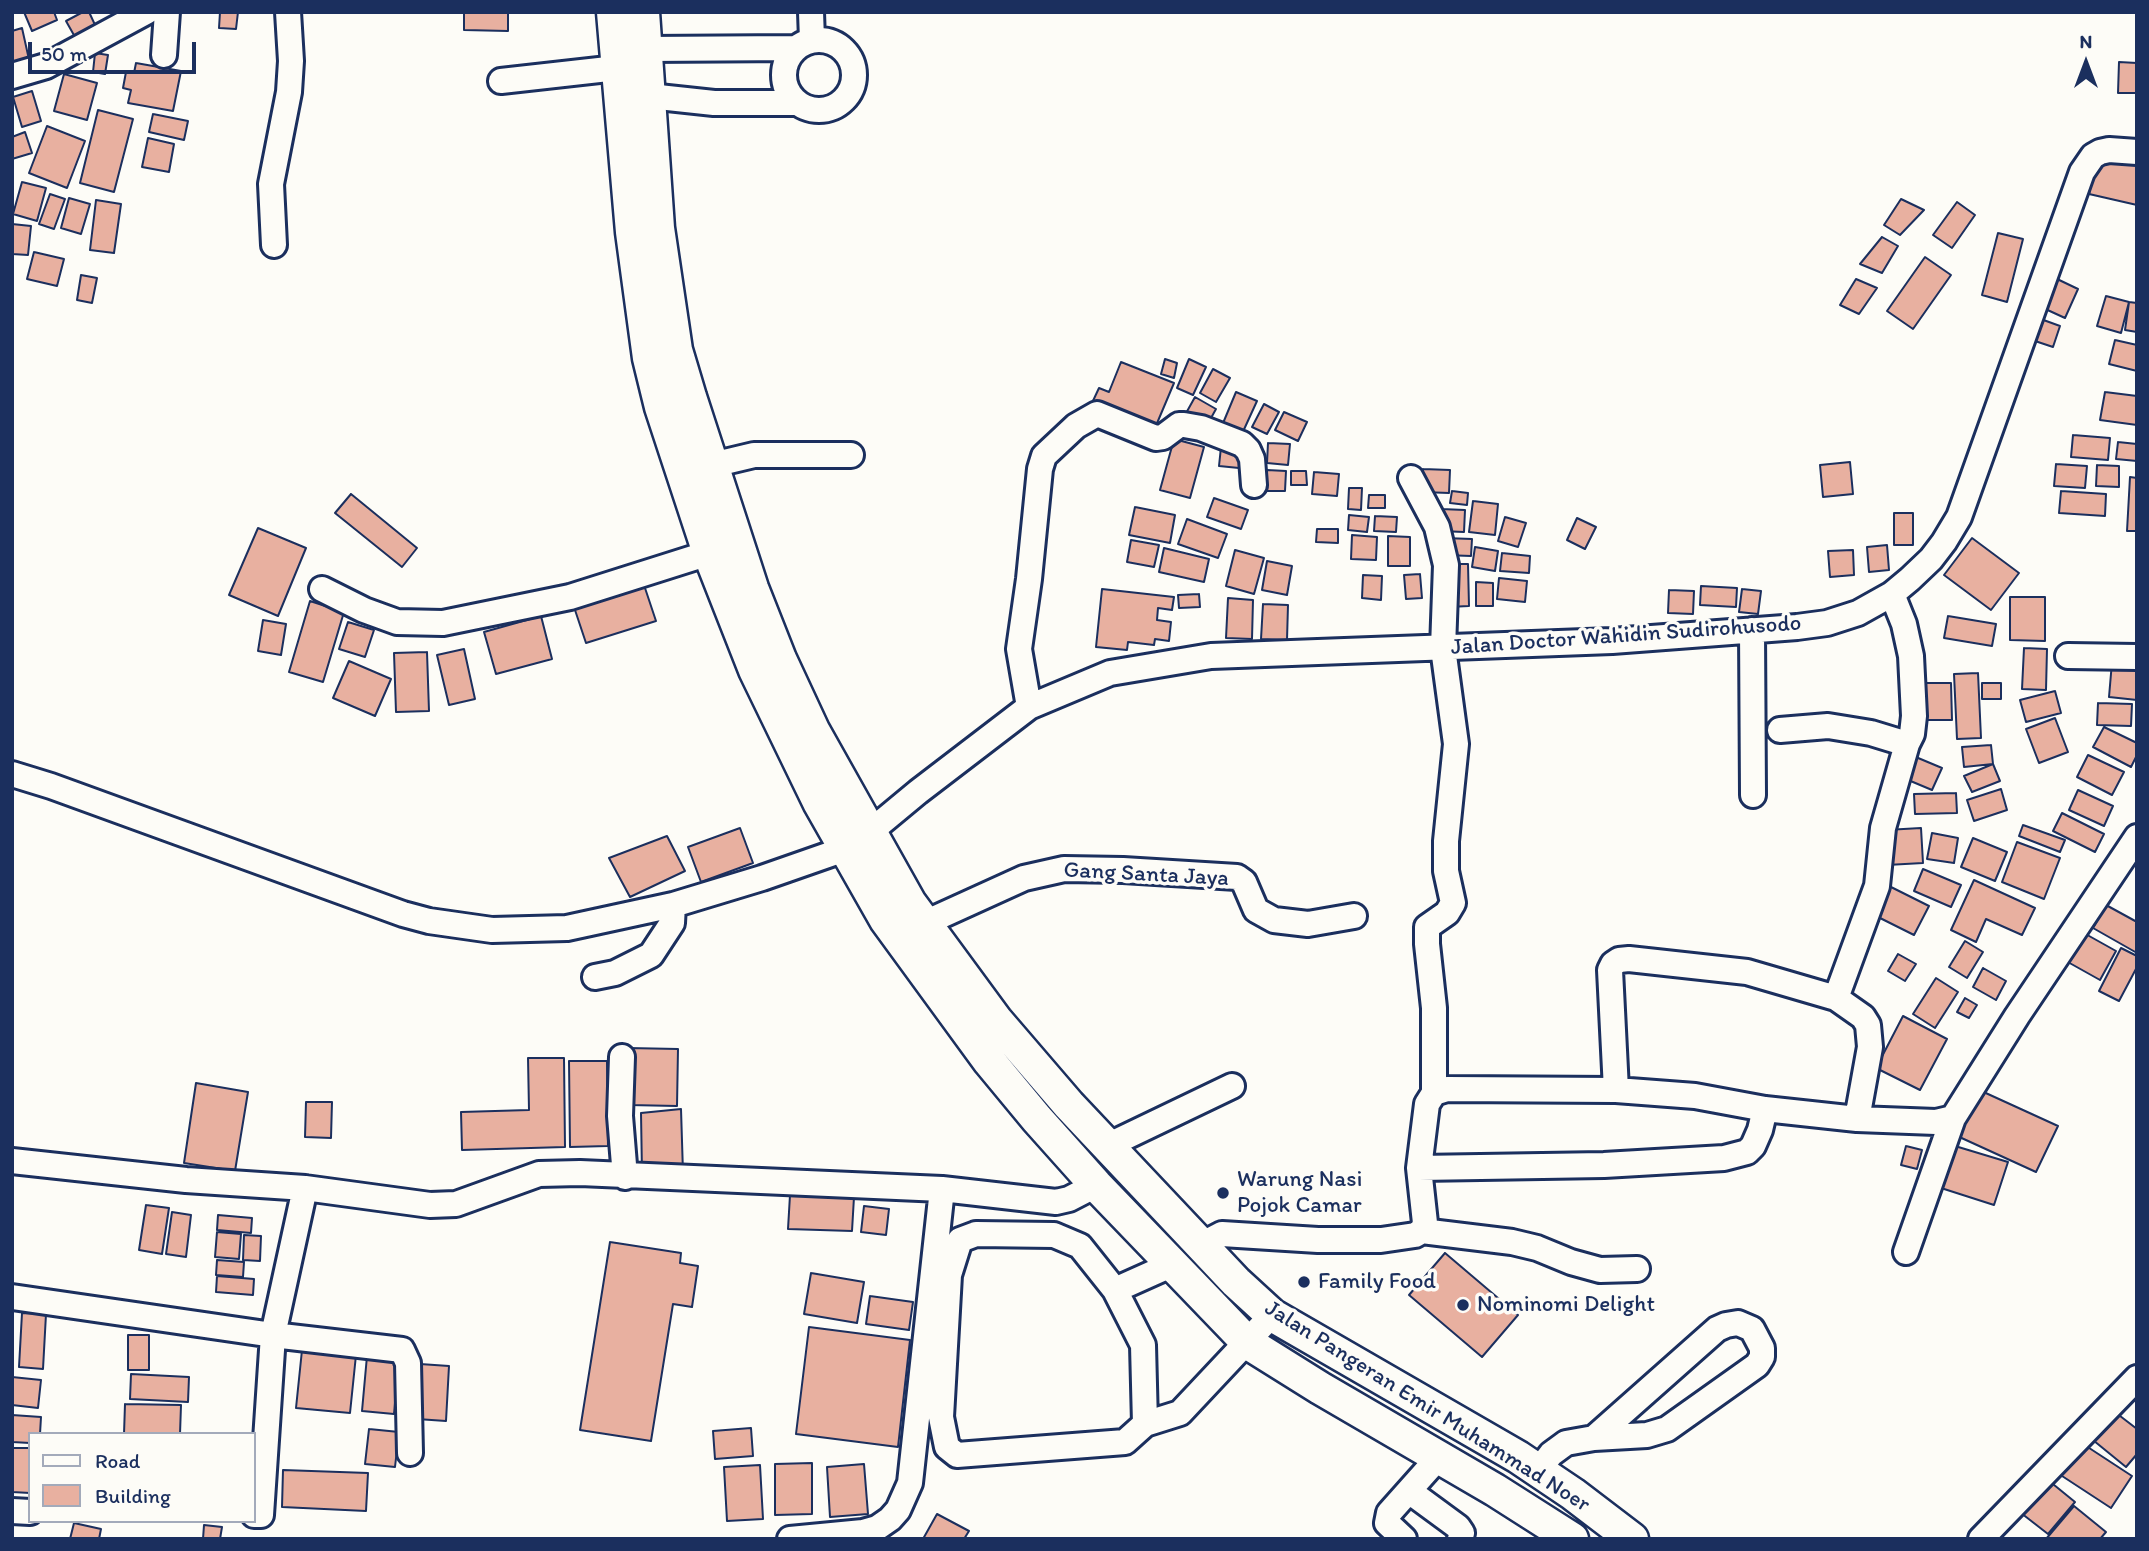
<!DOCTYPE html>
<html>
<head>
<meta charset="utf-8">
<style>
	body { margin:0 }
	#map { position:relative; width:2149px; height:1551px; overflow:hidden; background:#fdfcf7; font-family:Itim,sans-serif }
	canvas { display:block }
	.frame { position:absolute; inset:0; border:14px solid #1b2f5e; pointer-events:none }
	.legend { position:absolute; left:28px; top:1432px; width:228px; height:91px; box-sizing:border-box; background:#fdfcf7; border:2px solid #a3aaba; margin:0; padding:9px 12px; list-style:none; font-size:21px; color:#1b2f5e }
	.legend li { display:flex; align-items:center; gap:14px; height:35px }
	.legend b { width:35px; border:2px solid #a3aaba }
	.north { position:absolute; left:2051px; top:28px; width:70px; height:70px; -webkit-text-stroke:5px #fdfcf7; paint-order:stroke; rotate:0deg; font-size:19px; font-weight:700; line-height:28px; text-align:center; color:#1b2f5e }
	.north::after { content:''; display:block; margin:auto; width:24px; height:32px; background:#1b2f5e; clip-path:polygon(50% 0,100% 100%,50% 72%,0 100%) }
	.scale { position:absolute; left:28px; top:42px; width:168px; height:32px; box-sizing:border-box; border:4px solid #1b2f5e; border-top:0; padding-left:9px; font-size:21px; line-height:24px; white-space:nowrap; color:#1b2f5e; -webkit-text-stroke:5px #fdfcf7; paint-order:stroke }
</style>
</head>
<body>
<div id="map">
<canvas width="2149" height="1551"></canvas>
<div class="frame"></div>
<ul class="legend">
<li><b style="height:9px;background:#fdfcf7"></b>Road</li>
<li><b style="height:19px;background:#e8b0a0"></b>Building</li>
</ul>
<div class="north">N</div>
<div class="scale">50 m</div>
</div>
<script>
const context = document.querySelector('canvas').getContext('2d');
context.lineJoin = 'round';
function fill(path, color) { context.fillStyle = color; context.fill(path, 'evenodd'); }
const shape = rows => new Path2D(rows.map(r => 'M' + r).join(''));
function stroke(path, color, width, dash) { context.strokeStyle = color; context.lineWidth = width; context.lineCap = dash ? 'butt' : 'round'; context.setLineDash(dash || []); context.stroke(path); }
function drawText(font, color, halo, rows, align = 'center') {
  context.font = font + ' Itim,sans-serif'; context.lineWidth = 7; context.setLineDash([]); context.textBaseline = 'middle'; context.strokeStyle = halo; context.fillStyle = color; for (const [text, x, y, turn = 0] of rows) {
    context.save(); context.translate(x, y); context.rotate((+turn || 0) * Math.PI / 180); context.textAlign = isNaN(turn) ? turn : align; if (halo) context.strokeText(text, 0, 0); context.fillText(text, 0, 0); context.restore();
  }
}
const building = shape([
	[24,12,54,12,57,20,32,31,24,12],
	[83,12,89,12,96,27,75,37,66,21,83,12],
	[220,12,238,12,236,29,219,28,220,12],
	[464,12,508,12,508,31,464,30,464,12],
	[22,28,30,64,12,68,12,31,22,28],
	[95,53,108,55,105,74,93,72,95,53],
	[2119,62,2137,63,2137,93,2118,93,2119,62],
	[136,63,181,71,173,111,128,103,131,90,123,88,126,72,134,73,136,63],
	[64,74,97,83,87,120,54,111,64,74],
	[32,91,41,121,22,127,13,97,32,91],
	[98,110,133,119,114,192,80,183,98,110],
	[153,114,188,121,184,140,149,132,153,114],
	[47,126,85,141,67,188,29,173,47,126],
	[25,132,32,153,12,159,12,137,25,132],
	[148,138,174,144,169,172,142,167,148,138],
	[2098,156,2137,165,2137,205,2089,194,2098,156],
	[22,182,46,188,37,221,13,214,22,182],
	[50,194,65,199,54,229,39,224,50,194],
	[69,198,90,204,81,234,61,228,69,198],
	[1901,199,1924,210,1900,235,1884,225,1901,199],
	[96,200,121,204,114,253,90,250,96,200],
	[1957,202,1975,215,1952,248,1933,235,1957,202],
	[12,224,31,226,28,255,12,254,12,224],
	[1998,233,2023,239,2007,302,1982,295,1998,233],
	[1882,237,1898,246,1882,273,1860,264,1882,237],
	[34,252,64,259,57,286,27,279,34,252],
	[1925,257,1951,275,1913,329,1887,311,1925,257],
	[81,275,97,278,92,303,77,300,81,275],
	[2055,278,2078,289,2065,318,2041,307,2055,278],
	[1856,279,1877,288,1859,314,1840,305,1856,279],
	[2106,296,2129,302,2121,333,2097,326,2106,296],
	[2129,302,2137,303,2137,332,2125,330,2129,302],
	[2038,318,2060,326,2053,347,2032,340,2038,318],
	[2115,340,2137,345,2137,371,2109,364,2115,340],
	[1165,359,1177,363,1174,378,1161,374,1165,359],
	[1189,359,1206,367,1193,395,1177,388,1189,359],
	[1121,362,1174,383,1155,428,1092,403,1099,388,1109,392,1121,362],
	[1213,369,1230,378,1216,402,1200,393,1213,369],
	[1236,392,1257,401,1241,436,1221,428,1236,392],
	[2105,392,2137,396,2137,425,2100,420,2105,392],
	[1195,397,1216,409,1206,427,1185,415,1195,397],
	[1264,404,1279,412,1267,434,1252,427,1264,404],
	[1284,412,1307,422,1298,441,1275,430,1284,412],
	[2073,435,2110,438,2108,460,2071,457,2073,435],
	[1174,439,1204,447,1190,498,1160,490,1174,439],
	[2118,442,2137,444,2137,461,2116,459,2118,442],
	[1268,443,1290,444,1288,465,1267,463,1268,443],
	[1221,447,1241,449,1239,468,1219,466,1221,447],
	[1850,462,1853,494,1823,497,1820,465,1850,462],
	[2056,464,2087,466,2085,488,2054,486,2056,464],
	[2097,465,2119,466,2119,487,2096,486,2097,465],
	[1423,469,1450,470,1449,493,1422,492,1423,469],
	[1267,470,1286,471,1285,491,1266,491,1267,470],
	[1291,471,1306,471,1307,485,1291,485,1291,471],
	[1314,472,1339,474,1337,496,1312,494,1314,472],
	[2130,477,2137,478,2137,531,2127,531,2130,477],
	[1349,488,1362,488,1361,510,1348,509,1349,488],
	[1452,491,1468,493,1467,505,1450,503,1452,491],
	[2061,491,2106,494,2105,516,2059,513,2061,491],
	[351,494,417,548,402,567,335,513,351,494],
	[1369,495,1385,495,1385,508,1368,508,1369,495],
	[1214,498,1248,510,1241,529,1207,517,1214,498],
	[1473,501,1498,504,1495,535,1469,532,1473,501],
	[1135,507,1175,515,1170,543,1129,535,1135,507],
	[1441,509,1465,510,1464,532,1440,531,1441,509],
	[1894,513,1913,513,1913,545,1894,545,1894,513],
	[1349,515,1369,517,1367,532,1348,530,1349,515],
	[1375,516,1397,517,1396,532,1374,531,1375,516],
	[1505,517,1526,523,1518,547,1498,541,1505,517],
	[1577,518,1596,527,1585,549,1567,540,1577,518],
	[1187,519,1227,534,1218,558,1178,544,1187,519],
	[258,528,306,548,278,616,229,595,258,528],
	[1317,529,1338,529,1338,543,1316,542,1317,529],
	[1352,535,1377,537,1376,560,1351,559,1352,535],
	[1388,536,1410,537,1410,566,1388,566,1388,536],
	[1444,538,1472,539,1471,556,1444,555,1444,538],
	[1972,538,2019,573,1991,610,1944,575,1972,538],
	[1131,540,1159,545,1154,567,1127,562,1131,540],
	[1887,545,1889,570,1869,572,1867,547,1887,545],
	[1475,547,1498,551,1495,571,1472,567,1475,547],
	[1164,548,1209,559,1204,582,1159,572,1164,548],
	[1235,550,1264,558,1254,594,1226,586,1235,550],
	[1853,550,1854,575,1830,577,1828,551,1853,550],
	[1502,553,1530,556,1529,573,1500,571,1502,553],
	[1267,561,1292,566,1287,595,1262,590,1267,561],
	[1447,564,1468,564,1469,606,1448,607,1447,564],
	[1420,574,1422,598,1406,599,1404,575,1420,574],
	[1363,575,1382,576,1381,600,1362,598,1363,575],
	[1499,578,1527,581,1525,602,1497,599,1499,578],
	[643,582,656,621,586,643,573,604,643,582],
	[1476,582,1493,583,1493,606,1476,606,1476,582],
	[1701,586,1737,588,1736,607,1700,605,1701,586],
	[1102,589,1174,597,1172,610,1158,608,1157,620,1171,622,1169,641,1155,639,1154,645,1128,642,1127,650,1096,647,1102,589],
	[1742,589,1761,591,1758,614,1739,612,1742,589],
	[1669,590,1694,591,1693,614,1668,613,1669,590],
	[1199,594,1200,607,1179,608,1178,595,1199,594],
	[2010,597,2045,597,2045,641,2010,640,2010,597],
	[1228,598,1253,600,1252,639,1226,638,1228,598],
	[310,601,344,612,323,682,289,672,310,601],
	[1263,604,1288,605,1287,640,1261,639,1263,604],
	[541,616,552,659,496,674,484,632,541,616],
	[1948,616,1996,624,1992,646,1944,638,1948,616],
	[263,620,286,624,281,655,258,651,263,620],
	[348,622,374,630,365,657,339,649,348,622],
	[2024,648,2047,649,2046,690,2022,689,2024,648],
	[464,649,475,699,449,705,437,655,464,649],
	[427,652,429,711,396,712,394,653,427,652],
	[349,661,391,679,375,716,333,698,349,661],
	[2112,662,2137,664,2137,700,2109,697,2112,662],
	[1978,673,1981,738,1957,739,1954,674,1978,673],
	[1925,683,1951,683,1952,720,1926,720,1925,683],
	[1982,683,2001,683,2001,699,1982,699,1982,683],
	[2055,691,2061,713,2026,722,2020,700,2055,691],
	[2098,703,2132,704,2131,726,2097,725,2098,703],
	[2055,718,2068,752,2039,763,2026,729,2055,718],
	[2104,727,2137,743,2137,755,2131,767,2093,747,2104,727],
	[1991,745,1993,764,1964,767,1962,747,1991,745],
	[1911,755,1942,768,1932,790,1901,777,1911,755],
	[2088,755,2124,772,2112,795,2077,777,2088,755],
	[1993,764,2000,781,1972,792,1964,776,1993,764],
	[2001,789,2007,810,1974,821,1967,800,2001,789],
	[2078,790,2113,806,2104,826,2069,810,2078,790],
	[1956,793,1957,813,1915,814,1914,794,1956,793],
	[2062,813,2104,834,2095,852,2053,831,2062,813],
	[2023,825,2065,840,2060,852,2019,836,2023,825],
	[740,828,753,863,701,882,688,847,740,828],
	[1921,828,1923,863,1887,865,1886,830,1921,828],
	[1932,833,1958,838,1954,863,1927,859,1932,833],
	[667,836,685,871,630,897,609,858,667,836],
	[1973,838,2007,852,1995,881,1961,867,1973,838],
	[2017,842,2060,858,2044,899,2002,882,2017,842],
	[1923,869,1961,885,1951,907,1914,891,1923,869],
	[1974,880,2035,908,2022,935,1986,919,1976,942,1951,930,1974,880],
	[1887,885,1929,906,1914,935,1872,914,1887,885],
	[2106,905,2137,922,2137,953,2093,928,2106,905],
	[2082,932,2116,951,2100,980,2066,961,2082,932],
	[1965,941,1983,952,1967,978,1949,967,1965,941],
	[2121,948,2137,956,2137,967,2119,1001,2099,991,2121,948],
	[1898,954,1916,964,1905,981,1888,971,1898,954],
	[1983,968,2006,981,1996,1000,1973,987,1983,968],
	[1936,978,1958,992,1935,1028,1913,1014,1936,978],
	[1965,998,1977,1005,1969,1018,1957,1012,1965,998],
	[1903,1016,1947,1039,1920,1090,1876,1068,1903,1016],
	[628,1048,678,1049,677,1106,629,1105,628,1048],
	[528,1058,564,1058,565,1147,462,1150,461,1112,529,1110,528,1058],
	[569,1061,607,1061,608,1146,570,1147,569,1061],
	[196,1083,248,1092,235,1171,184,1163,196,1083],
	[1977,1089,2058,1126,2036,1172,1955,1135,1977,1089],
	[306,1102,332,1102,331,1138,305,1137,306,1102],
	[681,1109,683,1173,642,1174,641,1113,681,1109],
	[1906,1146,1922,1150,1917,1169,1901,1165,1906,1146],
	[1955,1146,2008,1162,1994,1205,1941,1188,1955,1146],
	[790,1195,854,1197,852,1231,788,1229,790,1195],
	[146,1205,169,1208,162,1254,139,1250,146,1205],
	[864,1206,889,1209,886,1235,861,1232,864,1206],
	[172,1212,191,1215,186,1257,166,1254,172,1212],
	[218,1215,252,1218,251,1233,217,1230,218,1215],
	[217,1232,241,1234,239,1259,215,1257,217,1232],
	[244,1235,261,1236,260,1261,243,1260,244,1235],
	[610,1242,681,1253,680,1263,698,1266,692,1307,673,1304,651,1441,580,1430,610,1242],
	[1445,1253,1518,1315,1482,1357,1409,1295,1445,1253],
	[217,1260,244,1262,243,1277,216,1275,217,1260],
	[811,1273,864,1282,857,1323,804,1314,811,1273],
	[217,1276,254,1279,253,1295,216,1292,217,1276],
	[870,1296,913,1302,909,1330,866,1324,870,1296],
	[22,1313,46,1314,43,1369,19,1367,22,1313],
	[809,1327,910,1340,898,1447,796,1434,809,1327],
	[128,1335,149,1335,149,1370,128,1370,128,1335],
	[302,1350,356,1355,350,1413,296,1408,302,1350],
	[367,1356,399,1358,394,1414,362,1411,367,1356],
	[420,1364,449,1366,446,1421,417,1419,420,1364],
	[131,1374,189,1377,188,1402,130,1399,131,1374],
	[12,1377,41,1380,38,1408,12,1405,12,1377],
	[125,1404,181,1405,180,1434,124,1434,125,1404],
	[2111,1409,2137,1429,2137,1454,2126,1467,2088,1436,2111,1409],
	[12,1415,41,1417,40,1434,30,1434,30,1443,12,1442,12,1415],
	[751,1428,753,1456,715,1459,713,1431,751,1428],
	[369,1429,399,1432,395,1467,365,1464,369,1429],
	[2080,1442,2132,1476,2111,1508,2059,1474,2080,1442],
	[12,1448,30,1448,30,1493,12,1492,12,1448],
	[812,1463,812,1514,775,1515,775,1464,812,1463],
	[864,1464,868,1514,830,1517,827,1467,864,1464],
	[760,1465,763,1519,727,1521,724,1467,760,1465],
	[283,1470,368,1473,366,1511,282,1507,283,1470],
	[2048,1480,2075,1502,2048,1534,2021,1513,2048,1480],
	[2074,1506,2106,1532,2100,1539,2046,1539,2074,1506],
	[937,1514,969,1531,964,1539,923,1539,937,1514],
	[74,1523,101,1529,99,1539,70,1539,74,1523],
	[204,1525,222,1527,220,1539,203,1539,204,1525]
]);
fill(building, '#e8b0a0');
stroke(building, '#1b2f5e', 2);
const minor = shape([
	[811,12,812,40],
	'784 75a35 35 0 1 1 70 0a35 35 0 1 1-70 0Z',
	[647,49,795,48],
	[164,55,167,12],
	[12,76,46,66,146,12],
	[501,81,617,68],
	[631,96,649,96,714,103,797,103],
	[274,245,271,184,289,92,291,61,288,12],
	[712,465,754,455,851,455],
	[1411,478,1437,527,1446,565,1443,648,1456,744,1446,841,1446,871,1453,903,1447,913,1427,927,1427,944,1434,1008,1434,1093],
	[322,589,364,610,397,622,443,623,570,597,709,553],
	[1752,630,1753,795],
	[2068,656,2137,657],
	[1029,707,1019,649,1029,579,1040,469,1044,456,1076,426,1097,414,1156,438,1163,437,1179,425,1184,425,1201,428,1242,444,1248,450,1252,459,1254,485],
	[1780,730,1828,726,1871,733,1907,744,1912,734,1914,716,1911,656,1904,624,1892,594],
	[12,774,51,786,403,914,429,921,492,930,567,928,673,905,762,878,845,849],
	[871,831,918,792,1029,707,1110,673,1211,656,1612,641,1797,627,1827,623,1858,613,1892,594,1910,579,1931,559,1944,542,1959,517,2082,172,2093,156,2100,152,2109,150,2137,152],
	[925,923,1024,878,1064,869,1123,870,1237,877,1244,882,1256,910,1274,920,1308,924,1354,916],
	[595,977,615,973,651,955,672,923,673,905],
	[1836,998,1877,886,1883,828,1907,744],
	[622,1057,620,1116,625,1177],
	[1616,1090,1610,970,1613,964,1619,960,1629,959,1747,972,1836,998,1863,1017,1868,1025,1870,1047,1857,1119],
	[1107,1146,1232,1086],
	[12,1161,186,1180,305,1188,430,1205,456,1204,539,1174,580,1173,942,1189,1056,1202,1069,1199,1096,1185],
	[1419,1168,1604,1165,1724,1158,1747,1152,1753,1146,1760,1130,1765,1109],
	[1422,1231,1512,1242,1537,1248,1571,1262,1600,1270,1637,1269],
	[976,1234,1054,1235,1080,1246,1115,1290,1143,1345,1145,1424,1125,1442,957,1455,947,1447,941,1417,949,1275,960,1240,976,1234],
	[1201,1245,1222,1234,1318,1240,1381,1240,1415,1235,1422,1231,1425,1223,1419,1168,1427,1104,1434,1093,1447,1089,1616,1090,1695,1096,1765,1109,1857,1119,1936,1122,1953,1118,2017,1016,2137,837],
	[1906,1252,1953,1118],
	[1115,1290,1173,1264],
	[12,1297,273,1335,402,1350,408,1363,410,1453],
	[1145,1424,1180,1413,1272,1315],
	[1538,1471,1551,1454,1566,1443,1594,1438,1647,1435,1667,1429,1757,1365,1762,1357,1762,1348,1752,1329,1738,1323,1726,1325,1717,1329,1594,1438],
	[1409,1491,1458,1527,1462,1533,1460,1539],
	[12,1511,30,1512],
	[254,1515,261,1515,273,1335,305,1188],
	[790,1539,863,1532,877,1528,890,1519,898,1510,910,1483,942,1189],
	[1404,1539,1387,1523,1389,1513,1438,1458],
	[1981,1539,2137,1378]
]);
const major = shape([
	[613,12,632,232,649,358,661,407,709,553,755,670,819,802,886,920,989,1061,1037,1119,1096,1185,1248,1343,1320,1388,1495,1490,1572,1539],
	[643,12,658,228,676,350,690,397,752,588,780,659,813,730,910,903,996,1020,1069,1105,1236,1282,1272,1315,1518,1457,1573,1494,1632,1539]
]);
stroke(minor, '#1b2f5e', 30);
stroke(major, '#1b2f5e', 37);
stroke(minor, '#fdfcf7', 24);
stroke(major, '#fdfcf7', 32);
for (const [x, y, r, color] of [
	[1223,1193,7,"#1b2f5e"],
	[1304,1282,7,"#1b2f5e"],
	[1463,1305,7,"#1b2f5e"]
]) { const dot = new Path2D(); dot.arc(x, y, r, 0, 2 * Math.PI); context.fillStyle = color; context.fill(dot); stroke(dot, '#fdfcf7', 2.5); }
drawText('23px', '#1b2f5e', '#fdfcf7', [
	["Jalan Doctor Wahidin Sudirohusodo",1626,636,-4],
	["Gang Santa Jaya",1146,875,3],
	["Jalan Pangeran Emir Muhammad Noer",1427,1407,32]
]);
drawText('23px', '#1b2f5e', '#fdfcf7', [
	["Warung Nasi",1237,1180],
	["Pojok Camar",1237,1206],
	["Family Food",1318,1282],
	["Nominomi Delight",1477,1305]
], 'left');
</script>
</body>
</html>
